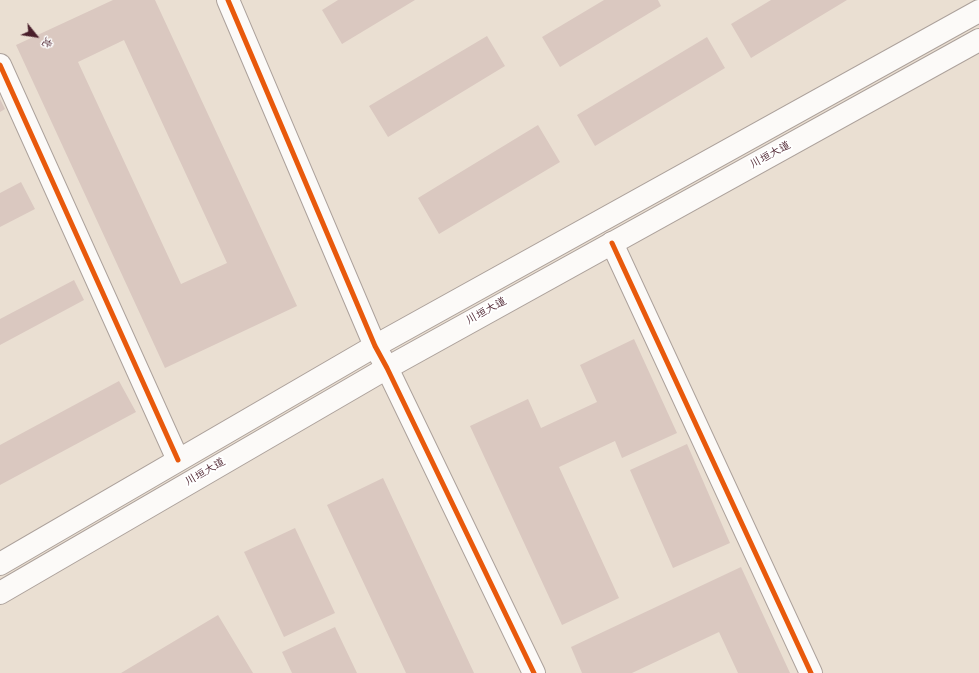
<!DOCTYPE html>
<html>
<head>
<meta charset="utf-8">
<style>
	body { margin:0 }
	#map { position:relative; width:979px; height:673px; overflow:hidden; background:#eadfd2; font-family:"Gochi Hand","LXGW WenKai TC",sans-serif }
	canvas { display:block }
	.north { position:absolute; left:16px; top:16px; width:40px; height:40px; -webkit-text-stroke:3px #fff; paint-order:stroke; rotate:120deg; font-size:11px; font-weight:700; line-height:16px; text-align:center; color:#4a1f2b }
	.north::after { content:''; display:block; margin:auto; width:14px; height:18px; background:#4a1f2b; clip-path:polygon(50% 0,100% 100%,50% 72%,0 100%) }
</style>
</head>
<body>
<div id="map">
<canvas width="979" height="673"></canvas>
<div class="north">北</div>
</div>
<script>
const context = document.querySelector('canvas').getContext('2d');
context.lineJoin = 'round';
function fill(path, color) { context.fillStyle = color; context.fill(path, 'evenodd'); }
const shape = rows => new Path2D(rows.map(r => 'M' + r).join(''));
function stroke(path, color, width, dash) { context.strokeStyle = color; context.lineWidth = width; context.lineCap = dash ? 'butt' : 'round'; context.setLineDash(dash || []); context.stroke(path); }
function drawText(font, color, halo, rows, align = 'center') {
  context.font = font + ' "Gochi Hand","LXGW WenKai TC",sans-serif'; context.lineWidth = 4; context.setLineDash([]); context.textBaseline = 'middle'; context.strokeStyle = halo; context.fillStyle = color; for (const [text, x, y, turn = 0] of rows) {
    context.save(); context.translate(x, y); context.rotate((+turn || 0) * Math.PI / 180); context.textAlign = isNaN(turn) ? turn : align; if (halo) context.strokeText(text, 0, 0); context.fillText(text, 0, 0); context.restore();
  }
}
fill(shape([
	[113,0,155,0,297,306,165,368,16,45],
	[124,40,227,263,181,284,78,62],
	[338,0,415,0,342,44,322,10],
	[604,0,658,0,661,6,560,67,542,37],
	[771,0,847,0,751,58,731,24],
	[487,36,505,66,388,137,369,106],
	[707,37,725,68,595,146,577,115],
	[0,99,5,109,0,112],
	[538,125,560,162,439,234,418,198],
	[21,182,35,209,0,227,0,193],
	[74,280,84,300,0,345,0,319],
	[634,339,677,433,622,458,615,441,559,467,619,598,562,625,470,426,528,399,541,428,597,402,580,365],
	[119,381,136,412,0,485,0,445],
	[687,444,730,543,673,568,630,470],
	[383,478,474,673,406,673,327,505],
	[295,528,335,613,284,637,244,552],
	[741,567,790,673,738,673,719,632,632,673,582,673,571,647],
	[218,615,253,673,121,673],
	[335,627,357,673,292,673,282,652]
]), '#dac8c0');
const minor = shape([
	[228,0,375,346,387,368,534,673],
	[0,65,178,460],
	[612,243,811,673]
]);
const major = shape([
	[0,564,375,346,979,11],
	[0,593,387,368,979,40]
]);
stroke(minor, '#aca19b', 24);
stroke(major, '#aca19b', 24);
stroke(minor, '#fcfaf8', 22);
stroke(major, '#fcfaf8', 22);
stroke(shape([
	[228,0,375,346,387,368,534,673],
	[0,65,178,460],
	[612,243,811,673]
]), '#e8590c', 5);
drawText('11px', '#4a1f2b', '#fff', [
	["川垣大道",771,156,-29],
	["川垣大道",487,312,-29],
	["川垣大道",206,473,-30]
]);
</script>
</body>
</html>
